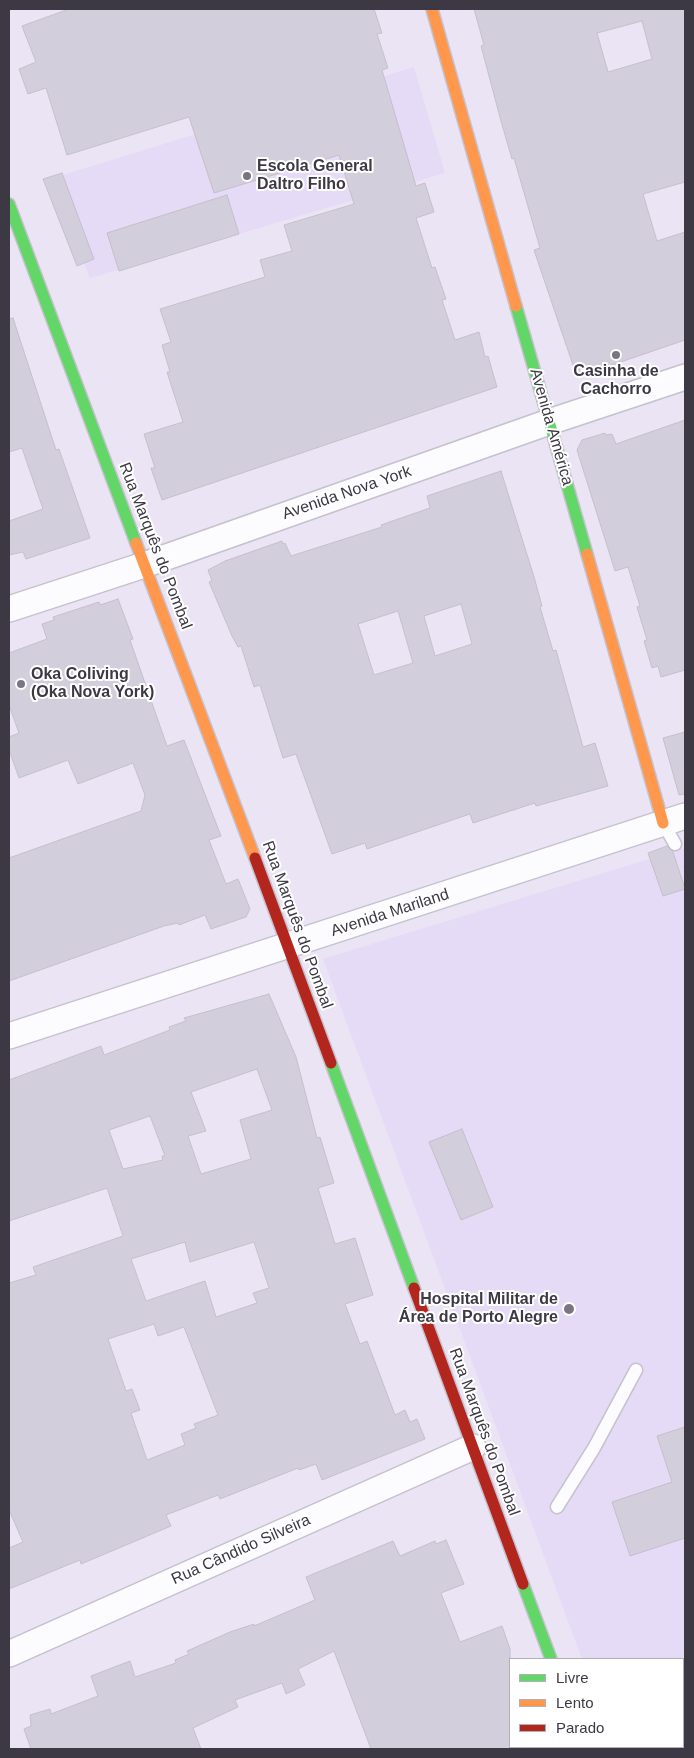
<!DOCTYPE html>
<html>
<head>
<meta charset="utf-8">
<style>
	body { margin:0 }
	#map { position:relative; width:694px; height:1758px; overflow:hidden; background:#eae4f5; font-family:Arial,sans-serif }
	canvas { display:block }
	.frame { position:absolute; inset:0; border:10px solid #3d3944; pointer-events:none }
	.legend { position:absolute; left:509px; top:1658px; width:175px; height:90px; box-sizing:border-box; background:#fff; border:1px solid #b1b0b4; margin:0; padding:6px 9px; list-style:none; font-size:15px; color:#3d3944 }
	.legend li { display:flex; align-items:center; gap:10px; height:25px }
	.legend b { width:25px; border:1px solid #b1b0b4 }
</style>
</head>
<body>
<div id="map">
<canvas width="694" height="1758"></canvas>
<div class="frame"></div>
<ul class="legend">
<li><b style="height:6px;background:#63d668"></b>Livre</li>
<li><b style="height:6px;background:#ff974d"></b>Lento</li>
<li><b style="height:6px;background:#b3261e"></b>Parado</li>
</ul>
</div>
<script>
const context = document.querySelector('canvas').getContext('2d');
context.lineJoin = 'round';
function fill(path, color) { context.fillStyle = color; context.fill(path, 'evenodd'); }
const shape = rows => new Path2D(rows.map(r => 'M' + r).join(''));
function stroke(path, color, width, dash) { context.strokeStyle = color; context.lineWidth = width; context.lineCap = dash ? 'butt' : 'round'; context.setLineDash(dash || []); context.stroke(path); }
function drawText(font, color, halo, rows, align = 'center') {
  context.font = font + ' Arial,sans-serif'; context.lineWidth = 4; context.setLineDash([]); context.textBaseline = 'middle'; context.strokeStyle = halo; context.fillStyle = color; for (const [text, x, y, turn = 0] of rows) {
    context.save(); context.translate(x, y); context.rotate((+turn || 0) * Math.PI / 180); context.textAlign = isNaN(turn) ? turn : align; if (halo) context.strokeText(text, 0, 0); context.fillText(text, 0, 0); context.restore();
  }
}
fill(shape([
	[414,67,445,173,90,278,50,179],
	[685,848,685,1749,615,1749,614,1747,683,1747,683,1659,582,1659,323,959]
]), '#e5dbf6');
const building = shape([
	[69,9,374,9,382,33,377,34,388,68,382,70,416,186,425,183,434,212,416,218,432,268,435,267,446,299,442,300,455,340,479,332,485,357,488,356,497,387,162,500,151,468,155,468,144,434,183,422,167,372,170,372,162,345,171,342,160,309,265,277,260,260,292,251,284,225,354,204,339,155,214,193,189,117,67,155,46,88,28,94,19,69,36,62,22,26,69,9],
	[474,9,685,9,685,182,643,194,657,241,685,232,685,340,577,377,534,250,540,248,514,158,512,159,501,121,481,46,484,45,474,9],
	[642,21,652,59,608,72,597,33,642,21],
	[62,173,94,259,77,266,43,179,62,173],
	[227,195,239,234,119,271,107,233,227,195],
	[13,318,56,450,59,449,90,538,26,559,23,552,9,555,9,521,43,509,22,448,9,452,9,319,13,318],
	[685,420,685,670,661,677,658,666,652,668,644,641,647,640,637,607,640,606,628,567,615,571,577,450,582,440,605,433,606,435,612,434,616,444,685,420],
	[501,471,534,577,542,606,540,607,553,651,556,650,583,747,595,743,608,786,536,806,535,803,473,823,470,814,367,849,365,843,332,854,296,754,283,758,260,685,254,687,241,646,238,647,232,636,209,582,212,581,208,570,225,561,282,541,283,544,285,543,291,556,382,527,381,525,430,508,427,496,501,471],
	[461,604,472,644,435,656,424,616,461,604],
	[398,611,413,663,374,675,358,624,398,611],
	[118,599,133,639,130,640,167,746,184,740,221,836,209,840,226,884,238,879,250,909,246,917,211,929,205,915,179,925,178,923,164,926,9,981,9,858,141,811,145,795,133,763,78,784,68,760,19,778,9,750,9,737,19,733,9,705,9,653,47,639,42,624,54,620,53,617,99,602,100,605,118,599],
	[685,732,685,794,679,795,663,738,685,732],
	[667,846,673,852,685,889,663,896,648,853,667,846],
	[269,994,296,1057,317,1138,320,1137,334,1183,318,1188,335,1244,355,1238,373,1295,345,1304,360,1344,367,1341,395,1415,405,1410,410,1422,417,1419,425,1439,322,1480,316,1464,299,1470,298,1468,220,1499,218,1495,166,1515,171,1526,81,1564,80,1560,9,1589,9,1548,23,1542,9,1510,9,1283,36,1275,33,1267,123,1236,107,1188,9,1221,9,1080,101,1046,104,1055,170,1030,169,1027,186,1021,184,1018,269,994],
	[257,1069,272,1110,240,1120,251,1159,201,1174,188,1136,206,1131,191,1092,257,1069],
	[150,1116,165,1156,162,1156,163,1160,123,1169,109,1130,150,1116],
	[185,1242,190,1262,254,1242,269,1288,253,1293,257,1303,216,1317,205,1281,146,1301,131,1259,185,1242],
	[154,1324,158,1336,184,1327,218,1415,194,1424,196,1428,181,1434,185,1445,147,1460,131,1413,140,1410,132,1389,126,1391,108,1339,154,1324],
	[462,1129,493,1207,461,1220,429,1142,462,1129],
	[685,1427,685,1538,630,1556,612,1502,672,1482,657,1436,685,1427],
	[446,1540,464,1584,441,1593,460,1642,502,1626,510,1649,510,1747,515,1747,516,1749,371,1749,334,1651,298,1669,305,1685,286,1694,282,1683,235,1700,238,1707,193,1728,201,1749,31,1749,24,1729,31,1726,30,1715,50,1709,51,1714,98,1696,91,1676,130,1661,135,1677,176,1663,175,1660,189,1654,187,1651,230,1632,254,1624,254,1626,315,1600,306,1577,393,1541,400,1556,435,1541,436,1544,446,1540]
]);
fill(building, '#d3cedb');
stroke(building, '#c5bfcc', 1);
const lane = shape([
	[663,823,675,844],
	[557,1507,594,1448,636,1370]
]);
const street = shape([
	[9,609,144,565,549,422,685,377],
	[9,1036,685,816],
	[9,1654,473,1447]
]);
const fast = shape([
	[9,204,136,543],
	[516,306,587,554],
	[331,1063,414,1288],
	[523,1584,551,1659]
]);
const slow = shape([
	[432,9,516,306],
	[136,543,255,858],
	[587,554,663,823],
	[583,1747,584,1749]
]);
const jam = shape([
	[255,858,331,1063],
	[414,1288,523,1584]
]);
stroke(lane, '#c5c1cd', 15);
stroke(street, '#c5c1cd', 28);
stroke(fast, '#c5c1cd', 14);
stroke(slow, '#c5c1cd', 14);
stroke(jam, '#c5c1cd', 14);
stroke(shape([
	[683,866,685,872]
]), '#dad8dc', 3, [1, 4]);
stroke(lane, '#fcfbfe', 12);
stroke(street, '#fcfbfe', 25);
stroke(fast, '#63d668', 11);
stroke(slow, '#ff974d', 11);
stroke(jam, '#b3261e', 11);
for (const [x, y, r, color] of [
	[247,176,5,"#7a7582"],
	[616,355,5,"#7a7582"],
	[21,684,5,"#7a7582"],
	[569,1309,6,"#7a7582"]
]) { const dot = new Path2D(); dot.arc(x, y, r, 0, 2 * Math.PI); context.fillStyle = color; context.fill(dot); stroke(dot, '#fff', 2); }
drawText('bold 16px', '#3d3944', '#fff', [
	["Escola General",257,167],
	["Daltro Filho",257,185],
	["Casinha de",616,372,"center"],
	["Cachorro",616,390,"center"],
	["Oka Coliving",31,675],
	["(Oka Nova York)",31,693],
	["Hospital Militar de",558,1300,"right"],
	["Área de Porto Alegre",558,1318,"right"]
], 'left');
drawText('16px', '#3d3944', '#fff', [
	["Avenida América",551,427,74],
	["Avenida Nova York",347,493,-19],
	["Rua Marquês do Pombal",155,546,69],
	["Avenida Mariland",390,913,-18],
	["Rua Marquês do Pombal",297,925,70],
	["Rua Marquês do Pombal",484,1432,70],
	["Rua Cândido Silveira",241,1550,-24]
]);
</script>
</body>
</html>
